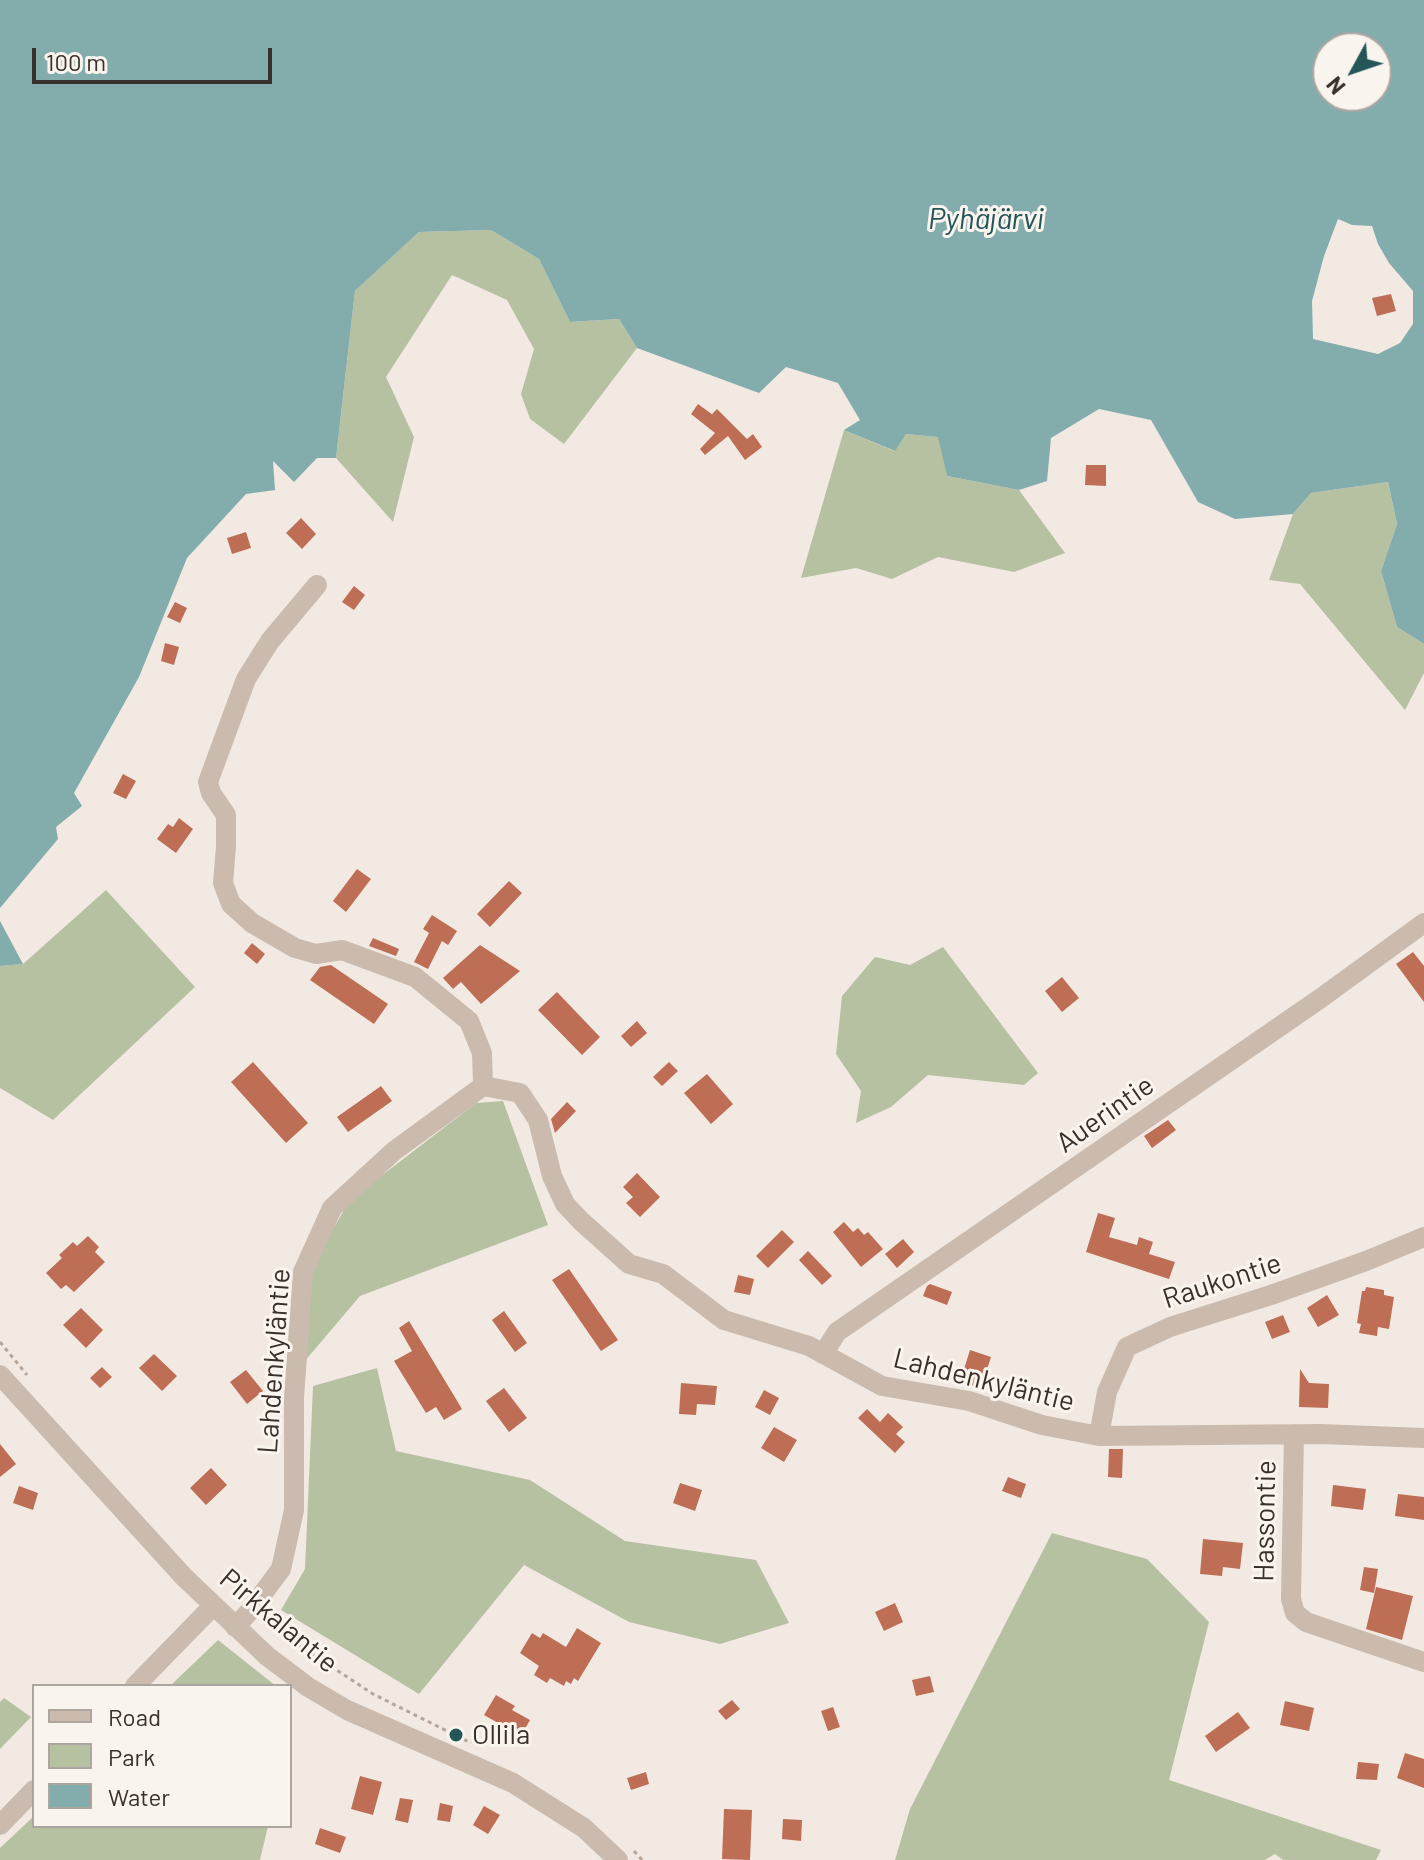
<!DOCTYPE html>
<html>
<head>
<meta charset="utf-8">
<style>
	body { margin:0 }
	#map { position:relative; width:1424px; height:1860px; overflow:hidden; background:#f2eae2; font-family:Barlow,sans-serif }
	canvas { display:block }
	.legend { position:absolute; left:32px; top:1684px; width:260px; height:144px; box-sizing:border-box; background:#faf4ee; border:2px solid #ada6a0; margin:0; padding:10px 14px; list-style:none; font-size:24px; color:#39302c }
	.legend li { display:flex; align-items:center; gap:16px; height:40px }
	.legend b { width:40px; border:2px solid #ada6a0 }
	.north { position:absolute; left:1312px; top:32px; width:80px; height:80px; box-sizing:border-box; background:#faf4ee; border:2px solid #ada6a0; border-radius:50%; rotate:230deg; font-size:22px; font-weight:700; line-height:32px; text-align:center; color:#39302c }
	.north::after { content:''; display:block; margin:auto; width:28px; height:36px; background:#245558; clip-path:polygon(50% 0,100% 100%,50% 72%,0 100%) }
	.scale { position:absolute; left:32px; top:48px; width:240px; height:36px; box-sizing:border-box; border:4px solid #39302c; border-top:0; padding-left:10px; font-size:24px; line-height:28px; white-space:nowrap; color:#39302c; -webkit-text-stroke:6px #faf4ee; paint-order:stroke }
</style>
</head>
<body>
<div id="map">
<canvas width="1424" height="1860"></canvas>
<ul class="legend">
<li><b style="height:10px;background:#cabbae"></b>Road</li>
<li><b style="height:22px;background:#b6c1a2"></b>Park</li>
<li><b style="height:22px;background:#83acad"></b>Water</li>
</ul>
<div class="north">N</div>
<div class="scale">100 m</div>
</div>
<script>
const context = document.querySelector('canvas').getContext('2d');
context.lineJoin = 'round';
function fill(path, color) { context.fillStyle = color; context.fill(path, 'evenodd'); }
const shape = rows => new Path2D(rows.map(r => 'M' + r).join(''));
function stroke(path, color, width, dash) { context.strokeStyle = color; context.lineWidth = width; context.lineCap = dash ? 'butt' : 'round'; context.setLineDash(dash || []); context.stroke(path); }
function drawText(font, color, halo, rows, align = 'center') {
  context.font = font + ' Barlow,sans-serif'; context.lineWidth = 6; context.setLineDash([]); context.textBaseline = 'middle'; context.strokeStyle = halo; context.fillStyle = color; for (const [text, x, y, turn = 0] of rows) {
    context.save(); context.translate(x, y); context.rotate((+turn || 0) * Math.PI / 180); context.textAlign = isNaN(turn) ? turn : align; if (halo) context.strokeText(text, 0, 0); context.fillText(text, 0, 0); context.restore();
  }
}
fill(shape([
	[491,230,539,259,570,322,619,319,637,348,564,444,530,419,521,394,534,349,507,300,452,275,386,377,414,437,393,522,336,458,355,291,419,232],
	[844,430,894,451,906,434,939,437,947,476,1019,490,1065,553,1014,572,938,557,892,579,856,568,801,578],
	[1388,482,1397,524,1381,571,1397,627,1424,644,1424,673,1405,710,1300,584,1269,580,1293,514,1311,493],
	[106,890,195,987,53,1120,0,1088,0,966,23,964],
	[943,947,1038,1073,1024,1085,928,1075,891,1107,856,1123,861,1091,836,1054,842,996,875,957,910,965],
	[503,1101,548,1225,360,1296,304,1362,310,1268,350,1200,476,1103],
	[377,1368,396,1451,530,1480,625,1541,756,1560,789,1623,720,1644,629,1622,524,1565,419,1694,281,1610,305,1569,313,1386],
	[1052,1533,1147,1559,1209,1622,1169,1780,1381,1850,1376,1860,1283,1860,1275,1854,1265,1860,895,1860,910,1809],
	[218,1640,276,1686,170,1686],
	[4,1698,31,1717,0,1749,0,1702],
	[34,1816,34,1826,268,1826,260,1860,0,1860,0,1848]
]), '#b6c1a2');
fill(shape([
	[0,0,1424,0,1424,644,1397,627,1381,571,1397,524,1388,482,1311,493,1293,514,1235,519,1198,502,1151,420,1099,409,1051,438,1047,481,1019,490,947,476,938,437,906,434,895,451,844,430,860,420,838,383,786,367,759,393,637,348,619,319,570,322,539,259,491,230,419,232,355,291,336,458,317,458,294,482,273,461,275,490,246,494,187,558,139,677,74,793,82,806,56,827,58,839,0,908],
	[1328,48,1376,48,1376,96,1328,96],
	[1338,219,1352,225,1372,226,1378,244,1389,263,1413,291,1413,324,1400,343,1378,354,1313,339,1312,301,1324,256],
	[0,921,23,964,0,966]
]), '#83acad');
fill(shape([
	[1391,294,1396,311,1377,316,1372,298],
	[698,404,713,415,712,414,717,409,747,439,753,434,762,447,745,460,728,436,705,455,700,449,715,433,691,414],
	[1086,465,1106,465,1106,486,1085,485],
	[301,518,316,534,302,549,286,533],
	[246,532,251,548,232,554,227,538],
	[354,586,365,595,354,610,342,602],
	[175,602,187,608,180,623,167,617],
	[165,643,179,647,174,665,161,661],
	[123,774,136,781,126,799,113,793],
	[179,818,193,829,176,853,157,839,168,824,173,827],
	[357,869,371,879,346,912,333,901],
	[509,881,522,893,490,927,477,914],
	[432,915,457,931,448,945,442,941,428,969,414,962,429,933,423,929],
	[373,938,399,949,396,956,369,946],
	[252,943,265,954,257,964,244,953],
	[480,945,520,971,481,1004,461,982,453,989,443,978],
	[1413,952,1424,966,1424,1002,1396,964],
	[331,965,388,1004,374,1024,310,980,320,967],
	[1062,977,1079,998,1062,1012,1045,991],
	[557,992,600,1037,582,1055,538,1010],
	[637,1021,647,1033,631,1047,621,1036],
	[253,1062,308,1123,286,1143,231,1082],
	[669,1062,678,1071,662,1086,653,1077],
	[707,1074,733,1104,711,1124,684,1093],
	[381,1086,392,1101,348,1132,337,1117],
	[567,1102,576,1111,555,1133,551,1119],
	[1168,1120,1176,1130,1152,1148,1144,1136],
	[637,1173,660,1197,640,1217,626,1203,633,1197,623,1187],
	[1098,1213,1115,1218,1109,1237,1137,1245,1139,1237,1153,1242,1149,1254,1175,1262,1169,1279,1086,1252],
	[844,1222,853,1232,858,1228,864,1235,868,1232,883,1249,861,1267,833,1232],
	[782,1230,794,1242,768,1268,756,1256],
	[88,1236,99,1247,95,1252,105,1262,74,1292,66,1285,61,1289,46,1273,62,1258,59,1255,73,1242,77,1246],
	[903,1239,914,1252,897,1268,885,1254],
	[808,1251,832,1276,822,1285,799,1260],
	[569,1269,618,1340,601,1351,552,1280],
	[738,1275,754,1279,750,1295,734,1292],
	[930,1284,952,1292,947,1305,923,1296,927,1286],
	[1366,1287,1384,1290,1384,1295,1394,1297,1389,1329,1378,1327,1377,1336,1359,1333,1361,1324,1357,1323,1362,1291,1365,1291],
	[1327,1295,1339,1315,1318,1327,1307,1308],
	[81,1308,103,1330,86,1348,63,1325],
	[504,1311,527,1343,515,1352,492,1320],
	[1283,1315,1290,1332,1272,1339,1265,1322],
	[409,1321,462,1409,444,1420,436,1407,426,1413,394,1361,412,1351,399,1328],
	[970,1350,991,1357,981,1388,960,1382],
	[154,1354,177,1376,162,1391,139,1368],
	[102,1367,112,1377,100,1388,90,1378],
	[1300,1369,1309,1383,1329,1384,1328,1408,1299,1407],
	[246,1370,263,1391,247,1404,230,1382],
	[681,1383,717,1386,715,1405,697,1404,696,1415,679,1414],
	[504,1388,527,1418,509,1432,486,1401],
	[764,1390,779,1398,770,1415,755,1407],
	[867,1409,880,1422,888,1413,903,1427,896,1434,905,1442,895,1453,858,1418],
	[774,1427,797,1440,784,1462,761,1448],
	[0,1444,16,1464,0,1477],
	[1109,1449,1123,1449,1122,1478,1108,1477],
	[211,1468,227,1485,206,1505,190,1488],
	[1008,1477,1026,1484,1021,1498,1002,1491],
	[680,1483,702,1490,695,1511,673,1503],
	[1333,1485,1366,1489,1363,1510,1331,1506],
	[19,1486,38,1493,33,1510,13,1503],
	[1398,1494,1424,1497,1424,1520,1395,1516],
	[1203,1539,1243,1543,1240,1569,1223,1567,1222,1576,1200,1574],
	[1364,1567,1378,1569,1374,1593,1360,1590],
	[1376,1587,1413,1596,1402,1640,1366,1629],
	[895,1603,903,1622,884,1631,875,1612],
	[577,1628,601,1643,578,1681,574,1678,571,1684,566,1681,564,1686,550,1678,547,1683,534,1675,539,1666,520,1653,532,1633,540,1638,543,1633,566,1647],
	[930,1676,934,1692,916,1696,912,1680],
	[496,1695,515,1706,512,1710,530,1720,521,1736,484,1715],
	[732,1700,740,1709,726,1720,718,1711],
	[1285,1701,1314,1708,1309,1731,1280,1725],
	[833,1707,840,1727,828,1731,821,1711],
	[1238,1712,1250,1728,1216,1752,1205,1736],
	[1405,1753,1424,1759,1424,1788,1397,1778],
	[1358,1762,1379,1764,1377,1780,1356,1779],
	[646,1772,649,1784,631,1790,627,1778],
	[360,1776,382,1782,373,1815,351,1809],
	[400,1798,413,1800,408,1823,395,1820],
	[440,1803,453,1806,450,1822,437,1820],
	[484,1806,500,1815,488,1834,473,1825],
	[724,1809,752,1810,750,1860,722,1859],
	[783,1819,802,1820,801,1841,782,1839],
	[320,1828,346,1837,340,1853,315,1844]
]), '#bd6e55');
stroke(shape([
	[0,1342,27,1375],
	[264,1622,373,1694,471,1743],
	[634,1851,642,1860]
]), '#b6a598', 3, [4, 4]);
stroke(shape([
	[317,585,270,641,246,679,208,782,211,793,226,815,226,846,223,883,231,904,252,923,295,948,316,954,342,950,415,977,469,1021,482,1053,483,1086],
	[823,1354,837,1332,1321,998,1424,923],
	[0,1375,184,1577,267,1656,308,1687,347,1710,513,1783,584,1828,618,1860],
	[1294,1434,1291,1599,1295,1613,1306,1622,1424,1662],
	[1099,1436,1107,1392,1127,1347,1170,1327,1271,1295,1366,1261,1424,1237],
	[235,1627,249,1612,281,1569,294,1510,294,1398,303,1272,332,1208,394,1151,483,1086,520,1093,538,1120,552,1176,565,1204,581,1221,629,1264,663,1274,724,1320,809,1346,882,1386,969,1401,1042,1425,1099,1436,1320,1434,1424,1438],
	[135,1686,213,1606],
	[0,1825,34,1790]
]), '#cabbae', 20);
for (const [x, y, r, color] of [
	[456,1735,8,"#245558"]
]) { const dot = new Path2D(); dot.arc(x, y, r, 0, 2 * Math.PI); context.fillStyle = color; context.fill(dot); stroke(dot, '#faf4ee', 3); }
drawText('28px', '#39302c', '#faf4ee', [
	["Auerintie",1105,1114,-35],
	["Raukontie",1222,1281,-18],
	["Lahdenkyläntie",274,1361,-86],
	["Lahdenkyläntie",984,1380,14],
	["Hassontie",1265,1521,-89],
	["Pirkkalantie",279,1621,40]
]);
drawText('28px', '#39302c', '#faf4ee', [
	["Ollila",472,1735]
], 'left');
drawText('italic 30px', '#245558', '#faf4ee', [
	["Pyhäjärvi",986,219]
]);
</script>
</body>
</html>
